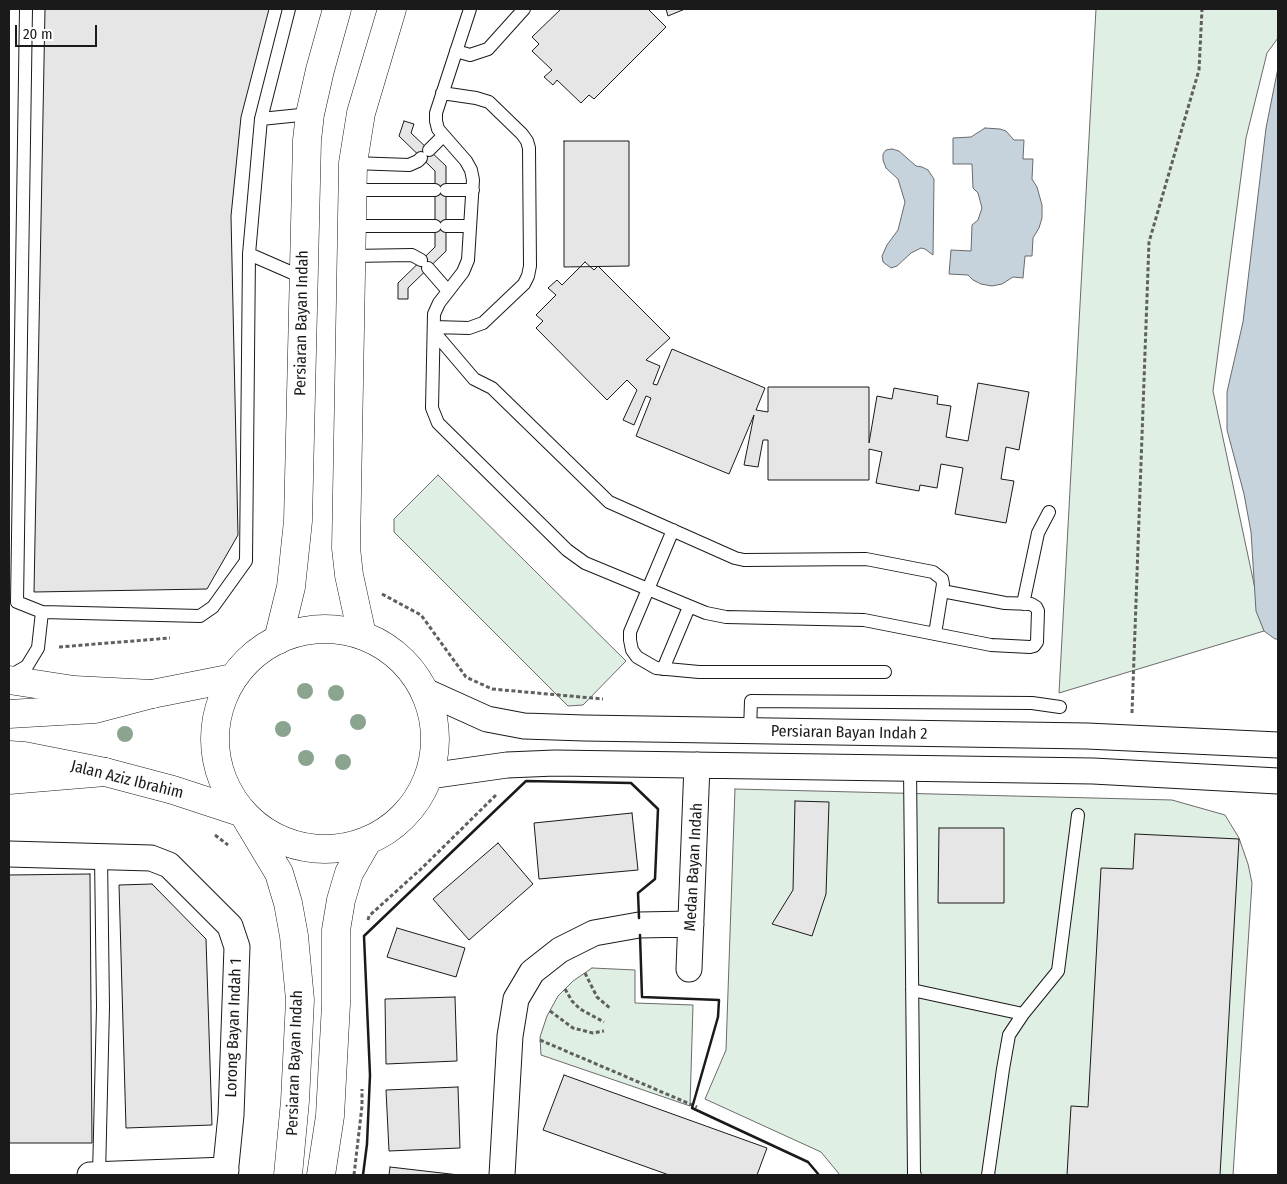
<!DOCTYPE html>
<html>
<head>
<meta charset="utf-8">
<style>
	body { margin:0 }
	#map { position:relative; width:1287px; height:1184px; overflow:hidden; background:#fff; font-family:"Fira Sans Condensed",sans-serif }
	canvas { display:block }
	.frame { position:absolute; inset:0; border:10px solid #1a1a1a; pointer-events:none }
	.scale { position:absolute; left:15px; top:25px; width:82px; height:22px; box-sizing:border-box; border:2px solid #1a1a1a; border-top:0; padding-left:6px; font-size:15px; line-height:18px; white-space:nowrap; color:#1a1a1a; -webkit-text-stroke:4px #fff; paint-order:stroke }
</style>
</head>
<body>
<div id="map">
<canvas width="1287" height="1184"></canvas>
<div class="frame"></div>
<div class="scale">20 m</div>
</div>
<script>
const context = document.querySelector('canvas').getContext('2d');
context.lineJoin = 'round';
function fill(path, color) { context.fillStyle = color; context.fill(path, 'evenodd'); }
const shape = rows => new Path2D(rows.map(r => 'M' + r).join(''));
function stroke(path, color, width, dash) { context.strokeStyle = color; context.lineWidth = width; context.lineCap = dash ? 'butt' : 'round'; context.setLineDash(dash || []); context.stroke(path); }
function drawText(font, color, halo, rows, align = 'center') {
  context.font = font + ' "Fira Sans Condensed",sans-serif'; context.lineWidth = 4; context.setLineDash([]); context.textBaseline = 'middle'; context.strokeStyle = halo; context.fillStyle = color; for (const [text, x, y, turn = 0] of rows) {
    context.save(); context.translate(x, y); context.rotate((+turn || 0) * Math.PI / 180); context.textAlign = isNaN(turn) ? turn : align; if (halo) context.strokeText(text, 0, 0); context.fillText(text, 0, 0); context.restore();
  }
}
const green = shape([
	[1096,9,1278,9,1278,38,1267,53,1246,138,1213,391,1264,631,1059,693,1096,9],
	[438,475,626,661,583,705,568,706,394,532,394,519,438,475],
	[735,789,1172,800,1225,815,1239,838,1248,864,1252,883,1233,1175,840,1175,821,1152,705,1099,726,1050,735,789],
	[592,968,635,970,635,1003,693,1005,690,1106,541,1055,540,1037,547,1016,558,996,573,981,592,968]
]);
fill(green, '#e0efe3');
stroke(green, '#6a6a6a', 1);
const water = shape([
	[1278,68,1278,639,1275,639,1264,631,1256,611,1251,532,1244,494,1227,430,1227,392,1243,322,1266,128,1278,68],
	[985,128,1000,129,1006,131,1014,140,1024,140,1023,159,1033,159,1032,179,1037,187,1042,205,1042,218,1039,228,1033,238,1032,256,1025,256,1023,278,1013,277,1002,284,992,286,981,284,973,280,968,275,949,274,951,250,971,251,972,225,978,220,982,208,978,193,973,188,972,164,953,164,953,138,971,137,985,128],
	[892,149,899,151,916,166,922,167,928,170,934,179,933,255,925,249,921,248,911,253,897,266,891,268,883,262,882,256,887,245,898,230,905,202,898,179,886,168,883,160,883,154,886,150,892,149]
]);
fill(water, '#c6d2dc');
stroke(water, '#6a6a6a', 1);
const building = shape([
	[45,9,269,9,241,117,231,216,238,535,207,589,34,592,45,9],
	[561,9,648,9,666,27,594,99,589,95,581,103,557,80,553,85,544,77,552,70,532,51,539,44,532,37,561,9],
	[666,9,685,9,668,16,666,9],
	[404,121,414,124,411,133,446,166,446,251,408,288,408,299,398,299,398,283,435,247,435,171,399,136,404,121],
	[564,141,629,141,629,266,564,267,564,141],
	[585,262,594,270,598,266,670,338,646,360,660,366,653,384,657,385,672,349,765,388,756,410,768,412,768,387,869,387,869,443,877,396,892,399,894,388,938,396,937,404,951,406,946,437,968,441,978,383,1029,392,1019,450,1006,447,1001,479,1014,481,1006,523,955,514,963,468,941,464,937,488,920,485,919,491,876,483,882,452,869,449,869,480,768,480,768,440,763,440,758,467,744,465,754,415,729,474,636,436,651,398,646,396,634,425,623,420,637,390,627,380,607,400,536,328,543,321,536,315,556,295,548,288,557,280,562,285,585,262],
	[795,801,829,802,826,894,812,936,772,924,793,890,795,801],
	[632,813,638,870,539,879,534,823,632,813],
	[939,828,1004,828,1004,903,938,903,939,828],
	[1135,834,1239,839,1220,1175,1067,1175,1071,1106,1088,1107,1101,868,1133,869,1135,834],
	[498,843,533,884,469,940,433,899,498,843],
	[90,874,92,1143,9,1143,9,875,90,874],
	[152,884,206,939,212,1125,126,1128,119,885,152,884],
	[397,928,465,948,456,977,387,957,397,928],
	[455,997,457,1061,386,1064,385,999,455,997],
	[564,1075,767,1148,757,1175,669,1175,543,1130,564,1075],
	[458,1087,460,1148,389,1151,386,1090,458,1087],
	[390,1167,459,1175,389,1175,390,1167]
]);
fill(building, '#e6e6e6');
stroke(building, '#1a1a1a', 1);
const service = shape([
	[26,9,17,602,42,612,200,616,213,607,246,561,249,254,261,119,289,9],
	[470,9,436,113,436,121,438,129,466,161,471,170,473,180,468,260,463,272,439,303,434,314,432,408,438,423,567,550,585,563,706,613,726,617,864,620,991,645,1030,647,1034,646,1037,642,1038,611,1036,607,1031,604,1005,603,942,591],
	[456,51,470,55,488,49,524,9],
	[261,119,310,114],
	[429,150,443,136],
	[353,163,409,165,418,161,421,158],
	[352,190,435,190],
	[446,190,473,190],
	[352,226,435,226],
	[446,226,470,226],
	[249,254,304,278],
	[351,256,412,255,421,260],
	[428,268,448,291],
	[434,327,469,328,483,323,524,284,528,276,530,266,529,148,527,141,522,134,489,102,476,98,442,93],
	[434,332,474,379,492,388,609,502,735,558,744,560,866,559,933,572,942,579,943,584,935,634],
	[673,530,630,632,630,640,632,650,637,657,656,668,699,672,885,672],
	[1023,604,1038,533,1049,512],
	[663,669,689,607],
	[10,676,27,666,38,648,42,612],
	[750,731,751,701,1032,703,1060,707],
	[910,768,914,1174,915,1175],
	[912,990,1023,1014],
	[99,1175,103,1007,101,856],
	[988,1175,1003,1069,1009,1035,1023,1014,1058,971,1078,815]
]);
const minor = shape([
	[425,691,487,719,524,726,584,728,1087,736,1278,745],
	[429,776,507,765,555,763,1093,771,1278,781],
	[9,854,151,858,169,865,230,926,237,947,231,1115,225,1175],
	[689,969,697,765],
	[90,1175,226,1170],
	[502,1175,510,1036,516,999,532,972,560,950,594,933,639,925,691,924]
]);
const tertiary = shape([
	[362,635,349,575,346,548,353,163,361,113,392,9],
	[278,640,291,587,298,521,307,140,310,114,320,70,337,9]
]);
const primary = shape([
	'215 739a110 110 0 1 1 220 0a110 110 0 1 1-220 0Z',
	[9,714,95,709,152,694,233,678],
	[9,755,24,756,105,772,173,790,243,813,279,873,288,903,294,936,300,1000,295,1101,288,1175],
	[321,1175,330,1116,336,1004,336,930,341,900,349,873,368,840]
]);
const trunk = shape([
	[9,680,74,690,152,694],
	[9,780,105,772]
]);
stroke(service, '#1a1a1a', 14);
stroke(minor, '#1a1a1a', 27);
stroke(tertiary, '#1a1a1a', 29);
stroke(primary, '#1a1a1a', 29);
stroke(trunk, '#1a1a1a', 29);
stroke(shape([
	[382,594,421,615,466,677,492,689,603,699],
	[59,647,170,638],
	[1132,713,1149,242,1199,70,1202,9],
	[215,835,228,845],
	[368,920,369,916,422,868,497,794],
	[585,973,597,997,611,1009],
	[565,989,572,1001,580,1009,604,1022],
	[550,1011,573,1028,593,1033,604,1031],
	[540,1040,697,1107],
	[354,1175,362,1106,362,1089]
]), '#5f5f5f', 3, [4, 2.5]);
stroke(service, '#fff', 12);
stroke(minor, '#fff', 25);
stroke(tertiary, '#fff', 28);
stroke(primary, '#fff', 28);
stroke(trunk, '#fff', 28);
stroke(shape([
	[640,935,642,997,719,1000,718,1017,692,1108,808,1162,819,1175],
	[363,1175,367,1144,370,1075,364,936,526,781,631,783,658,809,655,879,638,893,639,918]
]), '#1a1a1a', 2.5);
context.fillStyle = '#8aa48f';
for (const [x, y] of [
	[305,691],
	[336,693],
	[358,722],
	[283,729],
	[125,734],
	[306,758],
	[343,762]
]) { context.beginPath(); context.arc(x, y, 8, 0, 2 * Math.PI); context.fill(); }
drawText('16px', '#1a1a1a', '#fff', [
	["Persiaran Bayan Indah",302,323,-89],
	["Persiaran Bayan Indah 2",849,733,1],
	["Jalan Aziz Ibrahim",127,780,14],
	["Medan Bayan Indah",694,867,-87],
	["Lorong Bayan Indah 1",234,1028,-88],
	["Persiaran Bayan Indah",295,1063,-88]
]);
</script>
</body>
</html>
